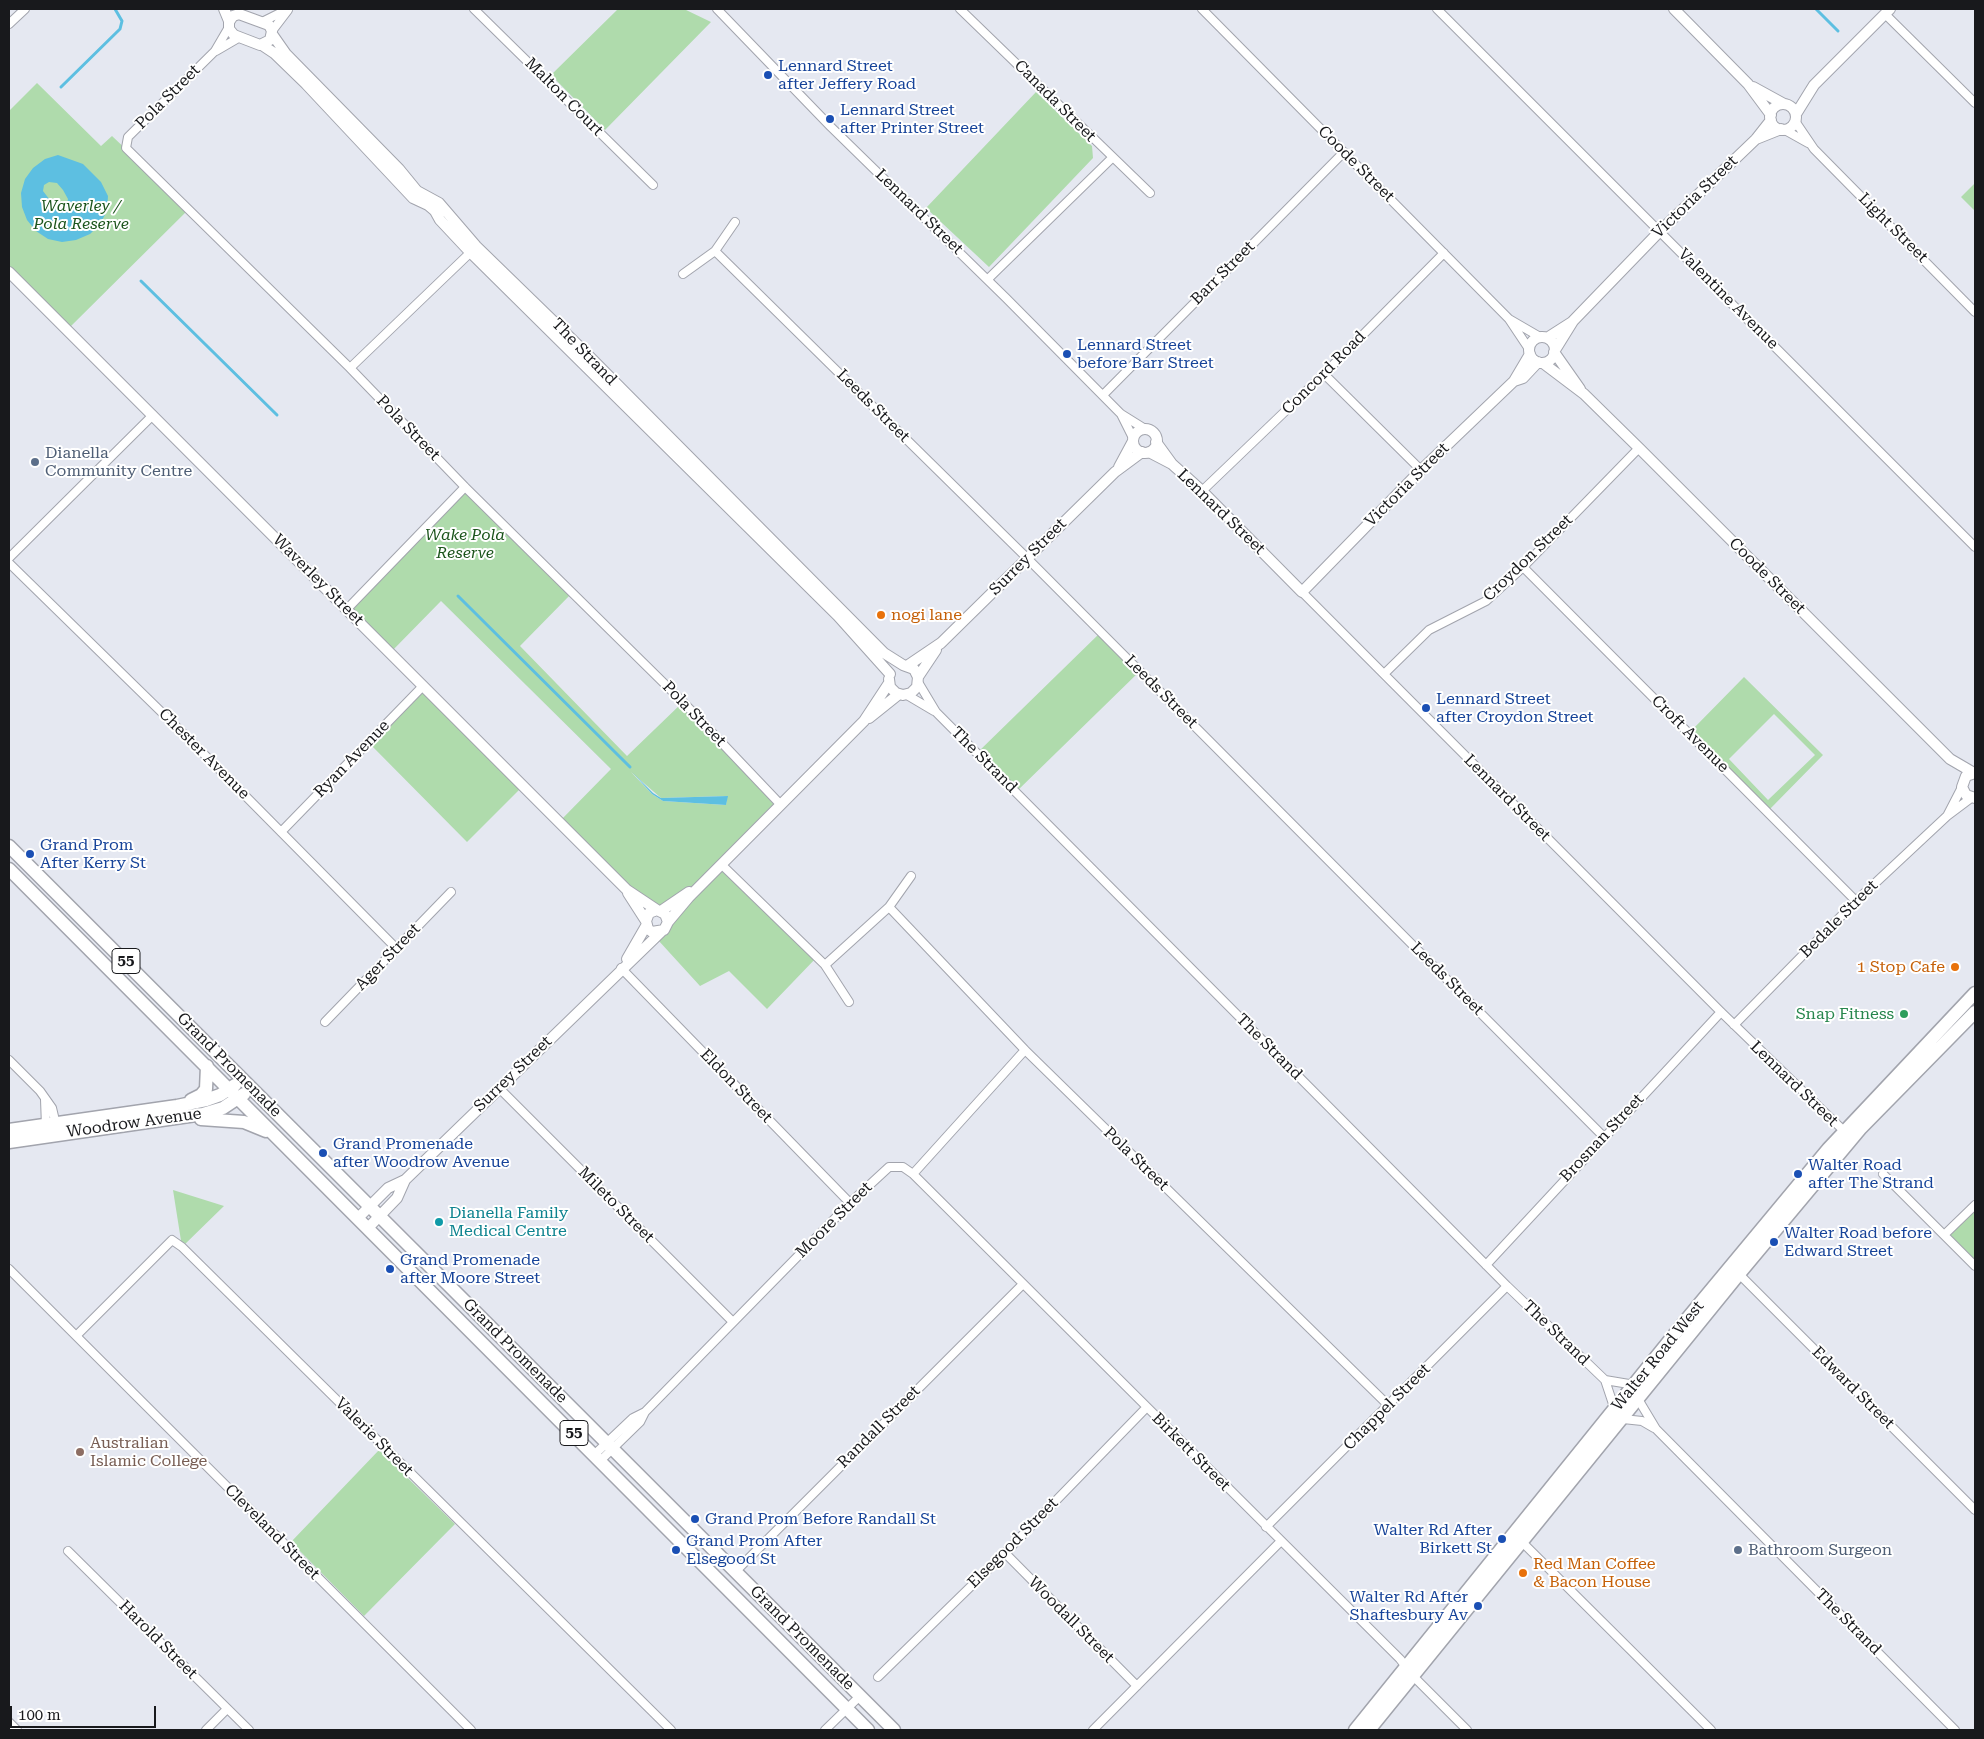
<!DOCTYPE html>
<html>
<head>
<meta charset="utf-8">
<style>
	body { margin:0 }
	#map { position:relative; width:1984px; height:1739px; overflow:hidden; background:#e5e8f1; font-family:"Roboto Serif",serif }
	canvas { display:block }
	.frame { position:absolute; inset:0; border:10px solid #18191c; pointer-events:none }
	.scale { position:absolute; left:10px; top:1706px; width:146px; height:22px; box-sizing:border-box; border:2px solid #18191c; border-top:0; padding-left:6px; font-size:15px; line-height:18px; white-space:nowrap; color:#18191c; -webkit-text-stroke:4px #fff; paint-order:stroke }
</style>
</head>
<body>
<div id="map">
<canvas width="1984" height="1739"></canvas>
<div class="frame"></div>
<div class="scale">100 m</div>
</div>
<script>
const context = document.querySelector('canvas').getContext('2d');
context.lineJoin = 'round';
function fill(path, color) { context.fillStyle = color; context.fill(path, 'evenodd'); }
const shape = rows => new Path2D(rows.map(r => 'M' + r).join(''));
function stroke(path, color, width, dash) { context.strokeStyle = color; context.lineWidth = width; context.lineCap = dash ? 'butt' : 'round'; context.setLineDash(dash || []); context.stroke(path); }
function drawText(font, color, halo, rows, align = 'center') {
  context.font = font + ' "Roboto Serif",serif'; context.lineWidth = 4; context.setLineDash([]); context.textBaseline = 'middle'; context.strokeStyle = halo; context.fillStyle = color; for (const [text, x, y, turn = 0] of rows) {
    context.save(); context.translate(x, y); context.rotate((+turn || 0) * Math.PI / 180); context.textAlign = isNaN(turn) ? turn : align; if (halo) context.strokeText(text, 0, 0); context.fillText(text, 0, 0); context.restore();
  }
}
fill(shape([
	[618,9,684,9,711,22,605,130,551,75],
	[37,83,101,146,112,136,189,209,67,330,9,272,9,111],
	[1036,92,1092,146,1093,158,989,267,926,208],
	[1975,183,1975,211,1961,197],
	[465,487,572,593,520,646,627,756,683,702,780,804,722,865,817,957,767,1009,729,971,700,986,648,929,656,933,667,917,649,913,560,821,611,769,441,601,391,652,347,609],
	[631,772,661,798,727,796,726,805,663,801,652,794],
	[1101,632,1140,671,1016,792,977,753],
	[1744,677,1823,755,1770,809,1691,731],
	[1774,714,1815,755,1768,800,1729,759],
	[423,686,523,786,467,842,368,742],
	[173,1190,224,1206,182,1247],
	[1975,1205,1975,1266,1944,1235],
	[379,1450,455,1524,364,1616,291,1542]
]), '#afdbac');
fill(shape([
	[58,155,83,164,101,182,108,196,107,211,100,224,90,234,76,240,62,242,48,239,36,231,27,220,22,207,21,193,25,179,33,168,45,159],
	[49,182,57,183,63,190,68,199,67,204,58,206,53,204,43,191,44,185],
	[632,772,653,793,661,798,728,796,726,805,663,801,652,794]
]), '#5dbfe1');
stroke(shape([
	[1816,9,1838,31],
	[61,87,120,29,122,21,115,9],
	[141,281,277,415],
	[458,596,630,767]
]), '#5dbfe1', 3);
const minor = shape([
	[474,9,653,185],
	[717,9,831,127,1006,298,1121,414,1145,429],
	[960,9,1150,193],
	[1202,9,1509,319,1540,337],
	[1437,9,1975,547],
	[1885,14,1975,103],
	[262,22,288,9],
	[9,24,25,9],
	[229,27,215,51,128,137,126,148,350,368,465,487,683,702,780,804],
	[272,31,288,10],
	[216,51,240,37],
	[1795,121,1814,149,1975,312],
	[1783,129,1808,143],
	[715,251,1026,557,1603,1136],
	[683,274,715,251,735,222],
	[988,279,1112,158],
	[1509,319,1529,349],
	[350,368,473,250],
	[1324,374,1421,470],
	[1103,395,1344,152],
	[1121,414,1133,438],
	[1202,491,1324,374,1444,253],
	[9,558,153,415],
	[9,563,191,741,396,948],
	[1523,567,1856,901],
	[1302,592,1721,1012,1844,1131],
	[347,609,465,487],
	[1384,674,1429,630,1486,601,1523,567,1639,448],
	[918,682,936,712,1507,1286,1605,1380,1615,1410],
	[907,695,934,711],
	[1947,816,1962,787],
	[281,832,423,686],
	[722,865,825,965,889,907,1025,1050,1388,1405],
	[889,907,911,876],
	[825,965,849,1002],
	[621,968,850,1203],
	[325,1022,451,892],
	[1734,1025,1856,901,1947,816,1971,798],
	[9,1060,40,1091,52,1108,56,1125],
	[499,1088,733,1322],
	[45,1099,46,1126],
	[913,1174,1025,1050],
	[1883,1174,1975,1266],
	[1944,1235,1975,1205],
	[1486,1265,1721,1012],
	[9,1269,471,1730],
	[1738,1273,1975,1510],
	[77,1335,172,1240,182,1247,671,1730],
	[1605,1380,1635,1385],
	[1638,1399,1656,1429,1955,1730],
	[1623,1419,1642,1421,1654,1428],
	[595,1454,633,1418,645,1412],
	[601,1460,640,1422,645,1412,850,1203,889,1167,903,1167,913,1174,1400,1659,1413,1676,1467,1730],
	[1266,1527,1507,1286],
	[1519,1539,1711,1730],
	[68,1551,249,1730],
	[1005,1553,1137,1686],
	[736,1571,1023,1284],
	[878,1677,1005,1553,1146,1408],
	[9,1722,17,1730],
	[206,1730,227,1709],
	[825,1730,860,1696],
	[1093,1730,1281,1541]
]);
const tertiary = shape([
	[224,9,229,21],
	[1674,9,1748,84,1771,115],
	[239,14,269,25,272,31,270,40,260,45,234,35,229,29,229,22,233,16,239,14],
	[272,34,286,54,399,169,417,191,439,203,476,246,583,350,884,653,903,665],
	[262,45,274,53,306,84,413,198,428,205,435,211,440,220,470,252,838,616,890,674],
	[1753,87,1784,104],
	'1770 117a13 13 0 1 1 26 0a13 13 0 1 1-26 0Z',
	[1796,114,1814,85,1890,9],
	[1756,139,1781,129],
	[9,272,627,890,657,910],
	'1529 350a13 13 0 1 1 26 0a13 13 0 1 1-26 0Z',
	[1547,338,1572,322],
	[1555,350,1573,321,1660,231,1756,139,1771,120],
	[1554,352,1580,389],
	[1543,363,1584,394,1639,448,1950,759,1974,773],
	[1514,381,1523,378,1538,362],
	'1133 441a12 12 0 1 1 24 0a12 12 0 1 1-24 0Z',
	[1156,442,1172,464,1202,491,1302,592,1421,470,1514,381,1530,354],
	[1149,452,1172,464],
	[1119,467,1133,441],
	[903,665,914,669,918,677],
	[907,666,941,643,1115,472,1142,452],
	[889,679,890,687,896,693,903,695,911,693,917,687,918,677,936,650],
	[869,718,899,694],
	[1975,773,1966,776,1962,787,1966,795,1975,798],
	[628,893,646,921],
	[661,911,689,892],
	[668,922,665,914,657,910,649,913,646,921,648,929,652,932,664,930,668,922,689,897,864,721,889,683],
	[627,959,646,926],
	[358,1218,388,1188,405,1180,661,932],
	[368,1228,397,1198,405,1180]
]);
const primary = shape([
	[9,846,894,1730],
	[9,869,868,1730],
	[191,1100,201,1095,206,1089,207,1066],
	[201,1119,244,1122,266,1131],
	[9,1130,177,1106,206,1100,220,1095,235,1085],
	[9,1142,203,1114,223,1108,244,1094],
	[1355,1730,1686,1320,1828,1149,1975,993],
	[1369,1730,1739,1274,1861,1128,1975,1012]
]);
stroke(minor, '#a2a4ad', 10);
stroke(tertiary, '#a2a4ad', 12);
stroke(primary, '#a2a4ad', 15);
stroke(minor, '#fff', 8);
stroke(tertiary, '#fff', 10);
stroke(primary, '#fff', 12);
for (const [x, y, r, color] of [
	[768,75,5,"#1a4fb4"],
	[830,119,5,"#1a4fb4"],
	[1067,354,5,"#1a4fb4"],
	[35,462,5,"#5c6f8a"],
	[881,615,5,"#e8710a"],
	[1426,708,5,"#1a4fb4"],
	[30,854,5,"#1a4fb4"],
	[1955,967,5,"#e8710a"],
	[1904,1014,5,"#2e9e5b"],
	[323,1153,5,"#1a4fb4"],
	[1798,1174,5,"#1a4fb4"],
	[439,1222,5,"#0f9aa8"],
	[1774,1242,5,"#1a4fb4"],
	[390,1269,5,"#1a4fb4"],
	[80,1452,5,"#8d6e63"],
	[695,1519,5,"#1a4fb4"],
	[1502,1539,5,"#1a4fb4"],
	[676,1550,5,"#1a4fb4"],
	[1738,1550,5,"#5c6f8a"],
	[1523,1573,5,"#e8710a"],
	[1478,1606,5,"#1a4fb4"]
]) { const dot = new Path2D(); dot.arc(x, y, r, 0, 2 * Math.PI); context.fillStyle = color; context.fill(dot); stroke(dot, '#fff', 2); }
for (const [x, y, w] of [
	[126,961,28],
	[574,1433,28]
]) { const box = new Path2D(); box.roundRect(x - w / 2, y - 12.5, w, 25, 4); context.fillStyle = '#fff'; context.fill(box); stroke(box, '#18191c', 1); }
drawText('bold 15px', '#18191c', null, [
	["55",126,961],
	["55",574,1433]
]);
drawText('16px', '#164399', '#fff', [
	["Lennard Street",778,66],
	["after Jeffery Road",778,84],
	["Lennard Street",840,110],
	["after Printer Street",840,128],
	["Lennard Street",1077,345],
	["before Barr Street",1077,363],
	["Lennard Street",1436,699],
	["after Croydon Street",1436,717],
	["Grand Prom",40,845],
	["After Kerry St",40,863],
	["Grand Promenade",333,1144],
	["after Woodrow Avenue",333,1162],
	["Walter Road",1808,1165],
	["after The Strand",1808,1183],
	["Walter Road before",1784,1233],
	["Edward Street",1784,1251],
	["Grand Promenade",400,1260],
	["after Moore Street",400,1278],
	["Grand Prom Before Randall St",705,1519],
	["Walter Rd After",1492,1530,"right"],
	["Birkett St",1492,1548,"right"],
	["Grand Prom After",686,1541],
	["Elsegood St",686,1559],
	["Walter Rd After",1468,1597,"right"],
	["Shaftesbury Av",1468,1615,"right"]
], 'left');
drawText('16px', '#18191c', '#fff', [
	["Pola Street",168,97,-45],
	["Malton Court",564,97,45],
	["Canada Street",1055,101,45],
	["Coode Street",1356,164,45],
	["Victoria Street",1695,197,-44],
	["Lennard Street",919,212,44],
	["Light Street",1893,228,45],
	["Barr Street",1223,273,-45],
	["Valentine Avenue",1728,299,45],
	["The Strand",584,352,46],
	["Concord Road",1324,373,-45],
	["Leeds Street",873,406,45],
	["Pola Street",408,428,46],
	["Victoria Street",1407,485,-45],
	["Lennard Street",1221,512,44],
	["Surrey Street",1028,557,-45],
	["Croydon Street",1528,558,-44],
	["Coode Street",1767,576,45],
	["Waverley Street",318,580,45],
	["Leeds Street",1161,692,45],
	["Pola Street",694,714,46],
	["Croft Avenue",1690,734,45],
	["Chester Avenue",204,754,45],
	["Ryan Avenue",352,759,-46],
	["The Strand",984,760,45],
	["Lennard Street",1507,798,45],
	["Bedale Street",1839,919,-45],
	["Ager Street",388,957,-46],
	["Leeds Street",1447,979,45],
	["The Strand",1269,1047,45],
	["Grand Promenade",229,1065,45],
	["Surrey Street",513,1074,-44],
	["Lennard Street",1794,1084,44],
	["Eldon Street",736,1086,46],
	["Woodrow Avenue",134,1123,-8],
	["Brosnan Street",1602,1138,-47],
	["Pola Street",1136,1159,44],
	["Mileto Street",616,1205,45],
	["Moore Street",834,1220,-45],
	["The Strand",1556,1333,44],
	["Grand Promenade",515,1351,45],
	["Walter Road West",1658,1356,-51],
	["Edward Street",1853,1388,45],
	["Chappel Street",1387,1407,-45],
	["Randall Street",879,1427,-45],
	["Valerie Street",374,1437,45],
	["Birkett Street",1191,1452,45],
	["Cleveland Street",272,1532,45],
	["Elsegood Street",1013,1543,-45],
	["Woodall Street",1071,1620,45],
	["The Strand",1848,1622,45],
	["Grand Promenade",802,1638,45],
	["Harold Street",158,1640,45]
]);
drawText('italic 16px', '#1b541b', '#fff', [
	["Waverley /",81,206],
	["Pola Reserve",81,224],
	["Wake Pola",465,535],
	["Reserve",465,553]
]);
drawText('16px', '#4e5e75', '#fff', [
	["Dianella",45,453],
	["Community Centre",45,471],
	["Bathroom Surgeon",1748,1550]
], 'left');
drawText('16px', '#c56008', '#fff', [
	["nogi lane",891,615],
	["1 Stop Cafe",1945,967,"right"],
	["Red Man Coffee",1533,1564],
	["& Bacon House",1533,1582]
], 'left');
drawText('16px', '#27864d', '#fff', [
	["Snap Fitness",1894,1014]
], 'right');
drawText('16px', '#0d838f', '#fff', [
	["Dianella Family",449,1213],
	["Medical Centre",449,1231]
], 'left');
drawText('16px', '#785e54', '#fff', [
	["Australian",90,1443],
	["Islamic College",90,1461]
], 'left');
</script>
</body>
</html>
